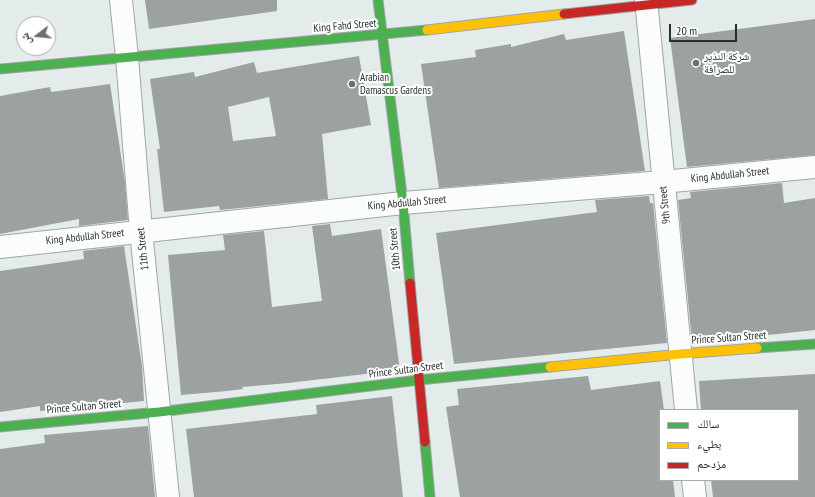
<!DOCTYPE html>
<html>
<head>
<meta charset="utf-8">
<style>
	body { margin:0 }
	#map { position:relative; width:815px; height:497px; overflow:hidden; background:#e4eceb; font-family:"PT Sans Narrow","Noto Naskh Arabic",sans-serif }
	canvas { display:block }
	.legend { position:absolute; left:659px; top:409px; width:140px; height:72px; box-sizing:border-box; background:#fff; border:1px solid #a9abab; margin:0; padding:5px 7px; list-style:none; font-size:12px; color:#282e2d }
	.legend li { display:flex; align-items:center; gap:8px; height:20px }
	.legend b { width:20px; border:1px solid #a9abab }
	.north { position:absolute; left:16px; top:16px; width:40px; height:40px; box-sizing:border-box; background:#fff; border:1px solid #a9abab; border-radius:50%; rotate:254deg; font-size:11px; font-weight:700; line-height:16px; text-align:center; color:#282e2d }
	.north::after { content:''; display:block; margin:auto; width:14px; height:18px; background:#6a7070; clip-path:polygon(50% 0,100% 100%,50% 72%,0 100%) }
	.scale { position:absolute; left:669px; top:24px; width:68px; height:18px; box-sizing:border-box; border:2px solid #282e2d; border-top:0; padding-left:5px; font-size:12px; line-height:14px; white-space:nowrap; color:#282e2d; -webkit-text-stroke:3px #fff; paint-order:stroke }
</style>
</head>
<body>
<div id="map">
<canvas width="815" height="497"></canvas>
<ul class="legend">
<li><b style="height:5px;background:#4caf50"></b>سالك</li>
<li><b style="height:5px;background:#ffc107"></b>بطيء</li>
<li><b style="height:5px;background:#c62828"></b>مزدحم</li>
</ul>
<div class="north">ش</div>
<div class="scale">20 m</div>
</div>
<script>
const context = document.querySelector('canvas').getContext('2d');
context.lineJoin = 'round';
function fill(path, color) { context.fillStyle = color; context.fill(path, 'evenodd'); }
const shape = rows => new Path2D(rows.map(r => 'M' + r).join(''));
function stroke(path, color, width, dash) { context.strokeStyle = color; context.lineWidth = width; context.lineCap = dash ? 'butt' : 'round'; context.setLineDash(dash || []); context.stroke(path); }
function drawText(font, color, halo, rows, align = 'center') {
  context.font = font + ' "PT Sans Narrow","Noto Naskh Arabic",sans-serif'; context.lineWidth = 4; context.setLineDash([]); context.textBaseline = 'middle'; context.strokeStyle = halo; context.fillStyle = color; for (const [text, x, y, turn = 0] of rows) {
    context.save(); context.translate(x, y); context.rotate((+turn || 0) * Math.PI / 180); context.textAlign = isNaN(turn) ? turn : align; if (halo) context.strokeText(text, 0, 0); context.fillText(text, 0, 0); context.restore();
  }
}
fill(shape([
	[145,0,277,0,277,11,149,29],
	[815,19,815,155,687,167,670,38],
	[624,31,645,171,439,188,421,64,476,57,475,50,511,44,511,47,564,34,566,40],
	[359,56,371,125,322,134,328,199,220,210,219,206,164,212,157,149,160,149,150,79,194,72,195,77,254,62,257,73],
	[269,97,276,136,233,141,228,107],
	[110,84,125,182,128,220,79,226,79,219,0,234,0,96,50,87,51,92],
	[782,183,784,203,815,198,815,330,778,334,692,341,678,200,691,198,690,192],
	[649,196,650,203,653,203,667,343,454,364,436,233,597,212,595,200],
	[330,224,332,236,381,229,400,370,288,383,242,387,243,389,227,391,181,395,168,255,225,250,223,235,264,231,272,307,322,301,312,226],
	[124,246,142,366,144,401,40,411,40,406,0,412,0,271,84,259,83,251],
	[815,374,815,497,713,497,711,480,798,480,798,410,701,410,699,381],
	[588,376,591,390,660,381,664,410,660,410,660,480,673,480,675,497,460,497,446,407,459,405,457,389],
	[392,396,403,497,194,497,186,429,317,414,316,405],
	[148,426,155,497,0,497,0,449,45,443,44,435]
]), '#9ca2a1');
const street = shape([
	[121,0,127,57,141,231,168,497],
	[646,0,686,410],
	[0,247,403,203,663,182,815,167],
	[693,480,695,497]
]);
const fast = shape([
	[378,0,403,203,410,283],
	[0,69,427,30],
	[757,348,815,344],
	[0,427,159,412,419,380,550,367],
	[425,442,430,497]
]);
const slow = shape([
	[427,30,564,14],
	[550,367,680,354,757,348]
]);
const jam = shape([
	[564,14,692,0],
	[410,283,425,442]
]);
stroke(street, '#a0a6a5', 24);
stroke(fast, '#a0a6a5', 11);
stroke(slow, '#a0a6a5', 11);
stroke(jam, '#a0a6a5', 11);
stroke(street, '#fbfcfc', 22);
stroke(fast, '#4caf50', 9);
stroke(slow, '#ffc107', 9);
stroke(jam, '#c62828', 9);
for (const [x, y, r, color] of [
	[696,63,4,"#6a7070"],
	[352,84,4,"#6a7070"]
]) { const dot = new Path2D(); dot.arc(x, y, r, 0, 2 * Math.PI); context.fillStyle = color; context.fill(dot); stroke(dot, '#fff', 1.5); }
drawText('11px', '#282e2d', '#fff', [
	["King Fahd Street",345,26,-5],
	["King Abdullah Street",730,175,-6],
	["King Abdullah Street",407,203,-5],
	["9th Street",665,205,-96],
	["King Abdullah Street",85,237,-6],
	["11th Street",143,249,-96],
	["10th Street",395,249,-95],
	["Prince Sultan Street",729,338,-4],
	["Prince Sultan Street",406,370,-7],
	["Prince Sultan Street",84,407,-5]
]);
drawText('11px', '#282e2d', '#fff', [
	["شركة النذير",704,57],
	["للصرافة",704,70],
	["Arabian",360,78],
	["Damascus Gardens",360,91]
], 'left');
</script>
</body>
</html>
